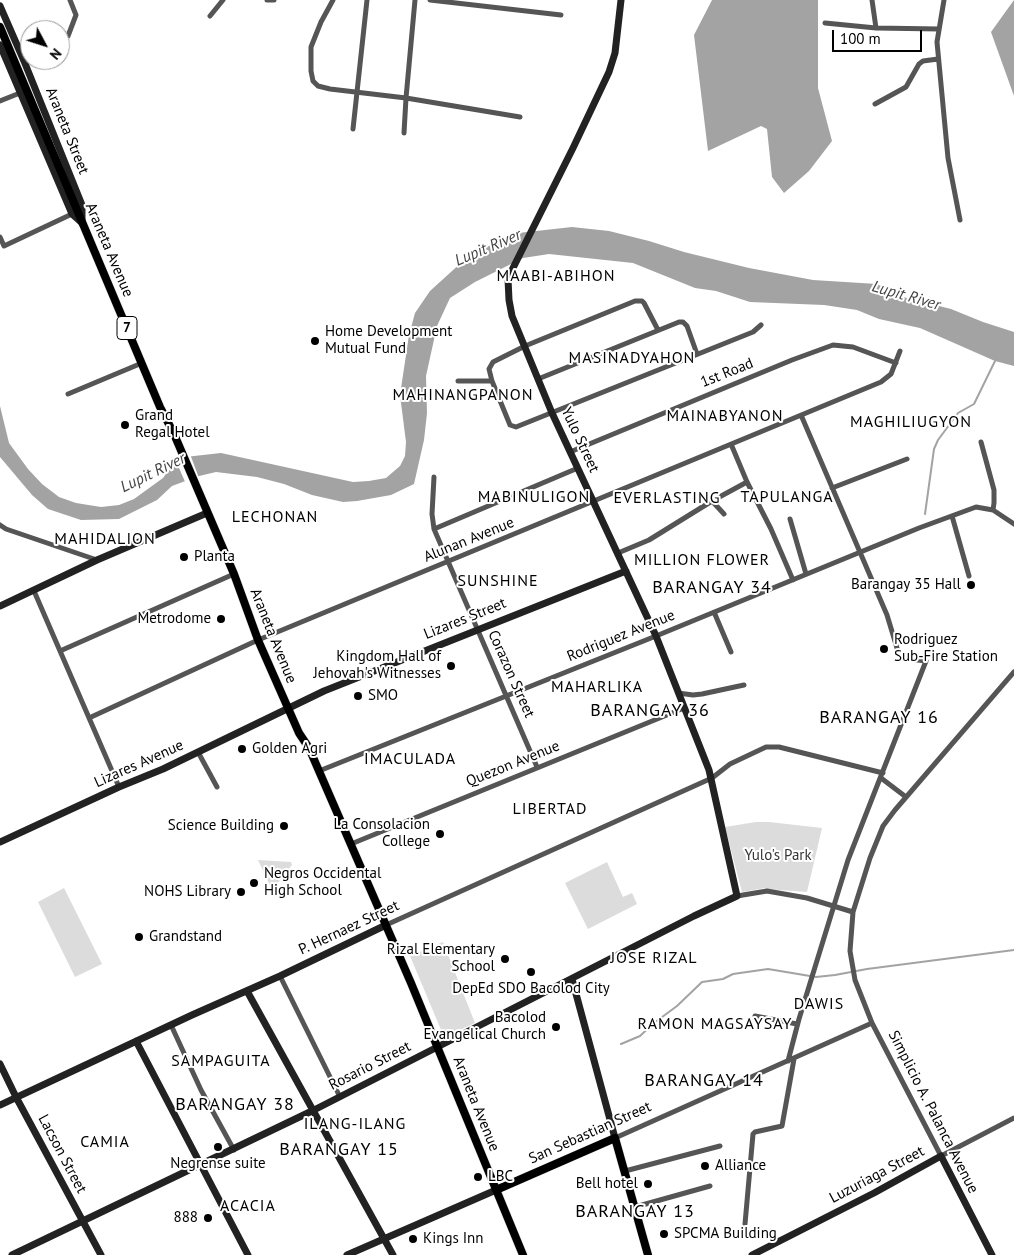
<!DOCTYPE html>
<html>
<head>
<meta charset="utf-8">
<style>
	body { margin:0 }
	#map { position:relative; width:1014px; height:1255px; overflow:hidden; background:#fff; font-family:"PT Sans",sans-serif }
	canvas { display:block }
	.north { position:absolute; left:20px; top:20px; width:50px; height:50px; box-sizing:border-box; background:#fff; border:1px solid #999; border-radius:50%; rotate:130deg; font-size:14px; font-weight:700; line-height:20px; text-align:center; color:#000 }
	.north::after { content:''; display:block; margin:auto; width:18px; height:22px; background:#000; clip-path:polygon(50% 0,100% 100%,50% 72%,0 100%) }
	.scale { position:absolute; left:832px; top:30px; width:90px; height:22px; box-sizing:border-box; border:2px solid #000; border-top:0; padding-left:6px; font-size:15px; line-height:18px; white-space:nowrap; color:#000; -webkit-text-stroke:4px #fff; paint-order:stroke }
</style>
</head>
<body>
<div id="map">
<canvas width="1014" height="1255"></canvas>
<div class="north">N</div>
<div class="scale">100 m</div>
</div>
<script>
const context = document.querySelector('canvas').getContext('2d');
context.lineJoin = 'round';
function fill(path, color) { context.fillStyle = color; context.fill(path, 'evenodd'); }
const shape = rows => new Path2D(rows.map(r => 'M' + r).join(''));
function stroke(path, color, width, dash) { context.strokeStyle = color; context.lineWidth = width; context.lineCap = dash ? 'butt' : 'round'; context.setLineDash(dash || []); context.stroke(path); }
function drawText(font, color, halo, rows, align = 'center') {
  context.font = font + ' "PT Sans",sans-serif'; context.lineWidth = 4; context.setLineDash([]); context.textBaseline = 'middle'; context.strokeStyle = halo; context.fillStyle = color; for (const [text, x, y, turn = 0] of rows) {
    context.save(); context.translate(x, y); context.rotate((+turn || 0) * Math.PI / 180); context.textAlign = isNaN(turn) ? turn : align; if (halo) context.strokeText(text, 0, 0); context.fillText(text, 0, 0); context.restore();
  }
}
fill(shape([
	[756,822,769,822,822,828,807,892,766,889,765,888,742,892,725,827],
	[258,860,291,862,292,865,272,890],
	[607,862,623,897,632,893,637,904,588,929,565,883],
	[64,888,102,964,75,977,38,902],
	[443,942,475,1023,444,1037,410,956]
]), '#dcdcdc');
fill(shape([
	[712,0,818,0,818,88,832,141,809,171,784,193,772,177,767,129,761,126,708,151,694,35],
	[1014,0,1014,96,991,32],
	[572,227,609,231,649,241,684,252,749,268,813,280,877,284,903,297,951,309,983,322,1014,332,1014,366,995,361,920,328,879,319,857,310,824,305,750,302,716,291,695,288,633,263,549,254,523,258,475,282,450,298,437,326,426,376,427,413,424,440,414,484,391,495,357,501,343,502,312,495,284,484,257,477,216,472,199,476,172,486,157,500,119,519,81,520,48,509,32,495,0,457,0,406,9,443,28,469,42,484,59,497,76,503,101,507,119,505,134,499,163,478,168,471,185,457,221,453,353,482,369,481,386,478,400,466,405,456,406,442,400,395,409,335,415,313,430,291,463,261,480,250,518,233]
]), '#a3a3a3');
fill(shape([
	[190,454,199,478,186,484,176,461,184,455]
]), '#fff');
stroke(shape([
	[925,514,934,449,938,440,958,413,974,404,996,359],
	[621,1044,640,1036,654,1023,677,1006,702,982,723,979,733,974,768,969,816,977,835,975,867,969,1014,950]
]), '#a3a3a3', 2);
const primary = shape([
	[0,27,160,407,174,434,234,574,258,640,299,733,309,748,411,983,523,1255],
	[496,1190,615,1138,648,1255]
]);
stroke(primary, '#dbdbdb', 9);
stroke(shape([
	[267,0,274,0],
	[333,0,321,22,311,47,311,71,313,81,318,86,330,89,406,98,520,117],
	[430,0,561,15],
	[872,0,876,28],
	[944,0,937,42,948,158,960,220],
	[210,16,223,0],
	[825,23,876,28,939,29],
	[68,36,76,15,70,0],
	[0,101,20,93],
	[875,104,906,87,919,64,923,61,938,59],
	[353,129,367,0],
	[404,133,406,98,415,0],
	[0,237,4,246,72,214],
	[538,379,679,322,683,322,687,326,697,354],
	[458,381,492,381,510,425,516,427,753,332,761,325],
	[492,381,489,369,493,362,525,346,635,301,642,301,644,303,658,330],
	[68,394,142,363],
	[981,442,994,490,994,503,993,510],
	[731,444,747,482,771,529,793,580],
	[570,452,792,360,833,345,853,347,896,363],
	[434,477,432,514,434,529,537,767],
	[832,488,907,459],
	[712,501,724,514],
	[952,516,969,576],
	[790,519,806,574],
	[0,525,6,529,97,560],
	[434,529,578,468],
	[618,553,649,540,712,501,747,482],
	[34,591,119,787],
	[714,612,731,652],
	[60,651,234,574],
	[1014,672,895,810,883,826,870,858,853,912,850,951,855,980,872,1023,941,1156,1014,1118],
	[678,693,693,695,702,694,744,685],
	[89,718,258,640,881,382,891,374,900,351],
	[198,752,217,787],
	[319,771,656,636,919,528,976,507,993,510,1014,524],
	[881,778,906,797],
	[351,844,684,708],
	[737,896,767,891,807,898,853,912],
	[386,925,712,778,730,764,766,747,779,747,883,773],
	[280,976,340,1097],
	[755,1016,797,1024],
	[171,1025,201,1090,234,1150],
	[788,1061,799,1019,848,860,926,661,900,658,887,615,801,415],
	[615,1138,872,1023],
	[625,1171,720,1146],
	[635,1207,710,1186],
	[745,1224,753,1134,755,1132,782,1126,794,1059]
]), '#555', 5);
stroke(shape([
	[0,6,24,61,82,205,82,223],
	[0,45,72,214,82,223],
	[0,606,97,560,207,513],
	[0,842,119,787,163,769,324,691,626,571],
	[572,979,615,1138],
	[247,991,393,1255],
	[136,1041,248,1255],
	[0,1064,16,1097,101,1255],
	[0,1105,192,1015,280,976,386,925],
	[12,1255,314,1110,694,916,737,896,709,770,656,636,552,413,512,316,509,300,508,279,512,270,573,148,609,72,615,53,621,0],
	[347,1255,496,1190],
	[752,1255,874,1193,941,1156,992,1255]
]), '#222', 7);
stroke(primary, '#000', 8);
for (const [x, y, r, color] of [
	[315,341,5,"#000"],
	[125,425,5,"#000"],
	[184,557,5,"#000"],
	[971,585,5,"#000"],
	[221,619,5,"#000"],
	[884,649,5,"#000"],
	[451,666,5,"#000"],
	[358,696,5,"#000"],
	[242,749,5,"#000"],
	[284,826,5,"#000"],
	[440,834,5,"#000"],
	[254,883,5,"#000"],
	[241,892,5,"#000"],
	[139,937,5,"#000"],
	[505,959,5,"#000"],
	[531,972,5,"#000"],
	[556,1027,5,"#000"],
	[218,1147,5,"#000"],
	[705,1166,5,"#000"],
	[478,1177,5,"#000"],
	[648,1184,5,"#000"],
	[208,1218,5,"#000"],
	[664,1234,5,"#000"],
	[413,1239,5,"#000"]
]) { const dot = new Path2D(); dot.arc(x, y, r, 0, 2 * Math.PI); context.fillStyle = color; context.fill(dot); stroke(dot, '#fff', 2); }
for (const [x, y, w] of [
	[127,328,20]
]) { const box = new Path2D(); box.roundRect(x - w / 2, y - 11.5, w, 23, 4); context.fillStyle = '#fff'; context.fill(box); stroke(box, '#000', 1); }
drawText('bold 14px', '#000', null, [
	["7",127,328]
]);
drawText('15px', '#000', '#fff', [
	["Araneta Street",67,131,68],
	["Araneta Avenue",109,250,67],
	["1st Road",727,373,-22],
	["Yulo Street",580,440,65],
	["Alunan Avenue",469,540,-22],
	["Lizares Street",465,619,-22],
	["Araneta Avenue",273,636,68],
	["Rodriguez Avenue",621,636,-22],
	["Corazon Street",511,674,66],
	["Lizares Avenue",139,764,-24],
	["Quezon Avenue",513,764,-22],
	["P. Hernaez Street",349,928,-25],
	["Rosario Street",370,1066,-27],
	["Araneta Avenue",476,1104,68],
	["Simplicio A. Palanca Avenue",933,1112,63],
	["San Sebastian Street",590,1133,-24],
	["Lacson Street",62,1154,62],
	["Luzuriaga Street",877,1175,-28]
]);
drawText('15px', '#000', '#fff', [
	["Home Development",325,332],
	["Mutual Fund",325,349],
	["Grand",135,416],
	["Regal Hotel",135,433],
	["Planta",194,557],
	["Barangay 35 Hall",961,585,"right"],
	["Metrodome",211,619,"right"],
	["Rodriguez",894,640],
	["Sub-Fire Station",894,657],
	["Kingdom Hall of",441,657,"right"],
	["Jehovah's Witnesses",441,674,"right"],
	["SMO",368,696],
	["Golden Agri",252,749],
	["La Consolacion",430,825,"right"],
	["College",430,842,"right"],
	["Science Building",274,826,"right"],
	["Negros Occidental",264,874],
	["High School",264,891],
	["NOHS Library",231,892,"right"],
	["Grandstand",149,937],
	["Rizal Elementary",495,950,"right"],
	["School",495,967,"right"],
	["DepEd SDO Bacolod City",531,989,"center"],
	["Bacolod",546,1018,"right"],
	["Evangelical Church",546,1035,"right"],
	["Negrense suite",218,1164,"center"],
	["Alliance",715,1166],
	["LBC",488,1177],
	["Bell hotel",638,1184,"right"],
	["888",198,1218,"right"],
	["SPCMA Building",674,1234],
	["Kings Inn",423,1239]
], 'left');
drawText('15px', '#333', '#fff', [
	["Yulo's Park",778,856]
]);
drawText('italic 16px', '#444', '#fff', [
	["Lupit River",488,248,-23],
	["Lupit River",906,296,16],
	["Lupit River",153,473,-26]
]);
context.letterSpacing = '1px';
drawText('16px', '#000', '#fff', [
	["MAABI-ABIHON",556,276],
	["MASINADYAHON",632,358],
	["MAHINANGPANON",463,395],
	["MAINABYANON",725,416],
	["MAGHILIUGYON",911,422],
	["MABINULIGON",534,497],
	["TAPULANGA",787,497],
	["EVERLASTING",667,498],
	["LECHONAN",275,517],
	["MAHIDALION",105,539],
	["MILLION FLOWER",702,560],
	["SUNSHINE",498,581],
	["MAHARLIKA",597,687],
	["IMACULADA",410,759],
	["LIBERTAD",550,809],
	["JOSE RIZAL",654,958],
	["DAWIS",819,1004],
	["RAMON MAGSAYSAY",715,1024],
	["SAMPAGUITA",221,1061],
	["ILANG-ILANG",355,1124],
	["CAMIA",105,1142],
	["ACACIA",248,1206]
]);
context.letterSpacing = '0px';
context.letterSpacing = '1px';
drawText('18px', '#000', '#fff', [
	["BARANGAY 34",712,588],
	["BARANGAY 36",650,711],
	["BARANGAY 16",879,718],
	["BARANGAY 14",704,1081],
	["BARANGAY 38",235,1105],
	["BARANGAY 15",339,1150],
	["BARANGAY 13",635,1212]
]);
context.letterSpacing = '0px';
</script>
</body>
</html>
